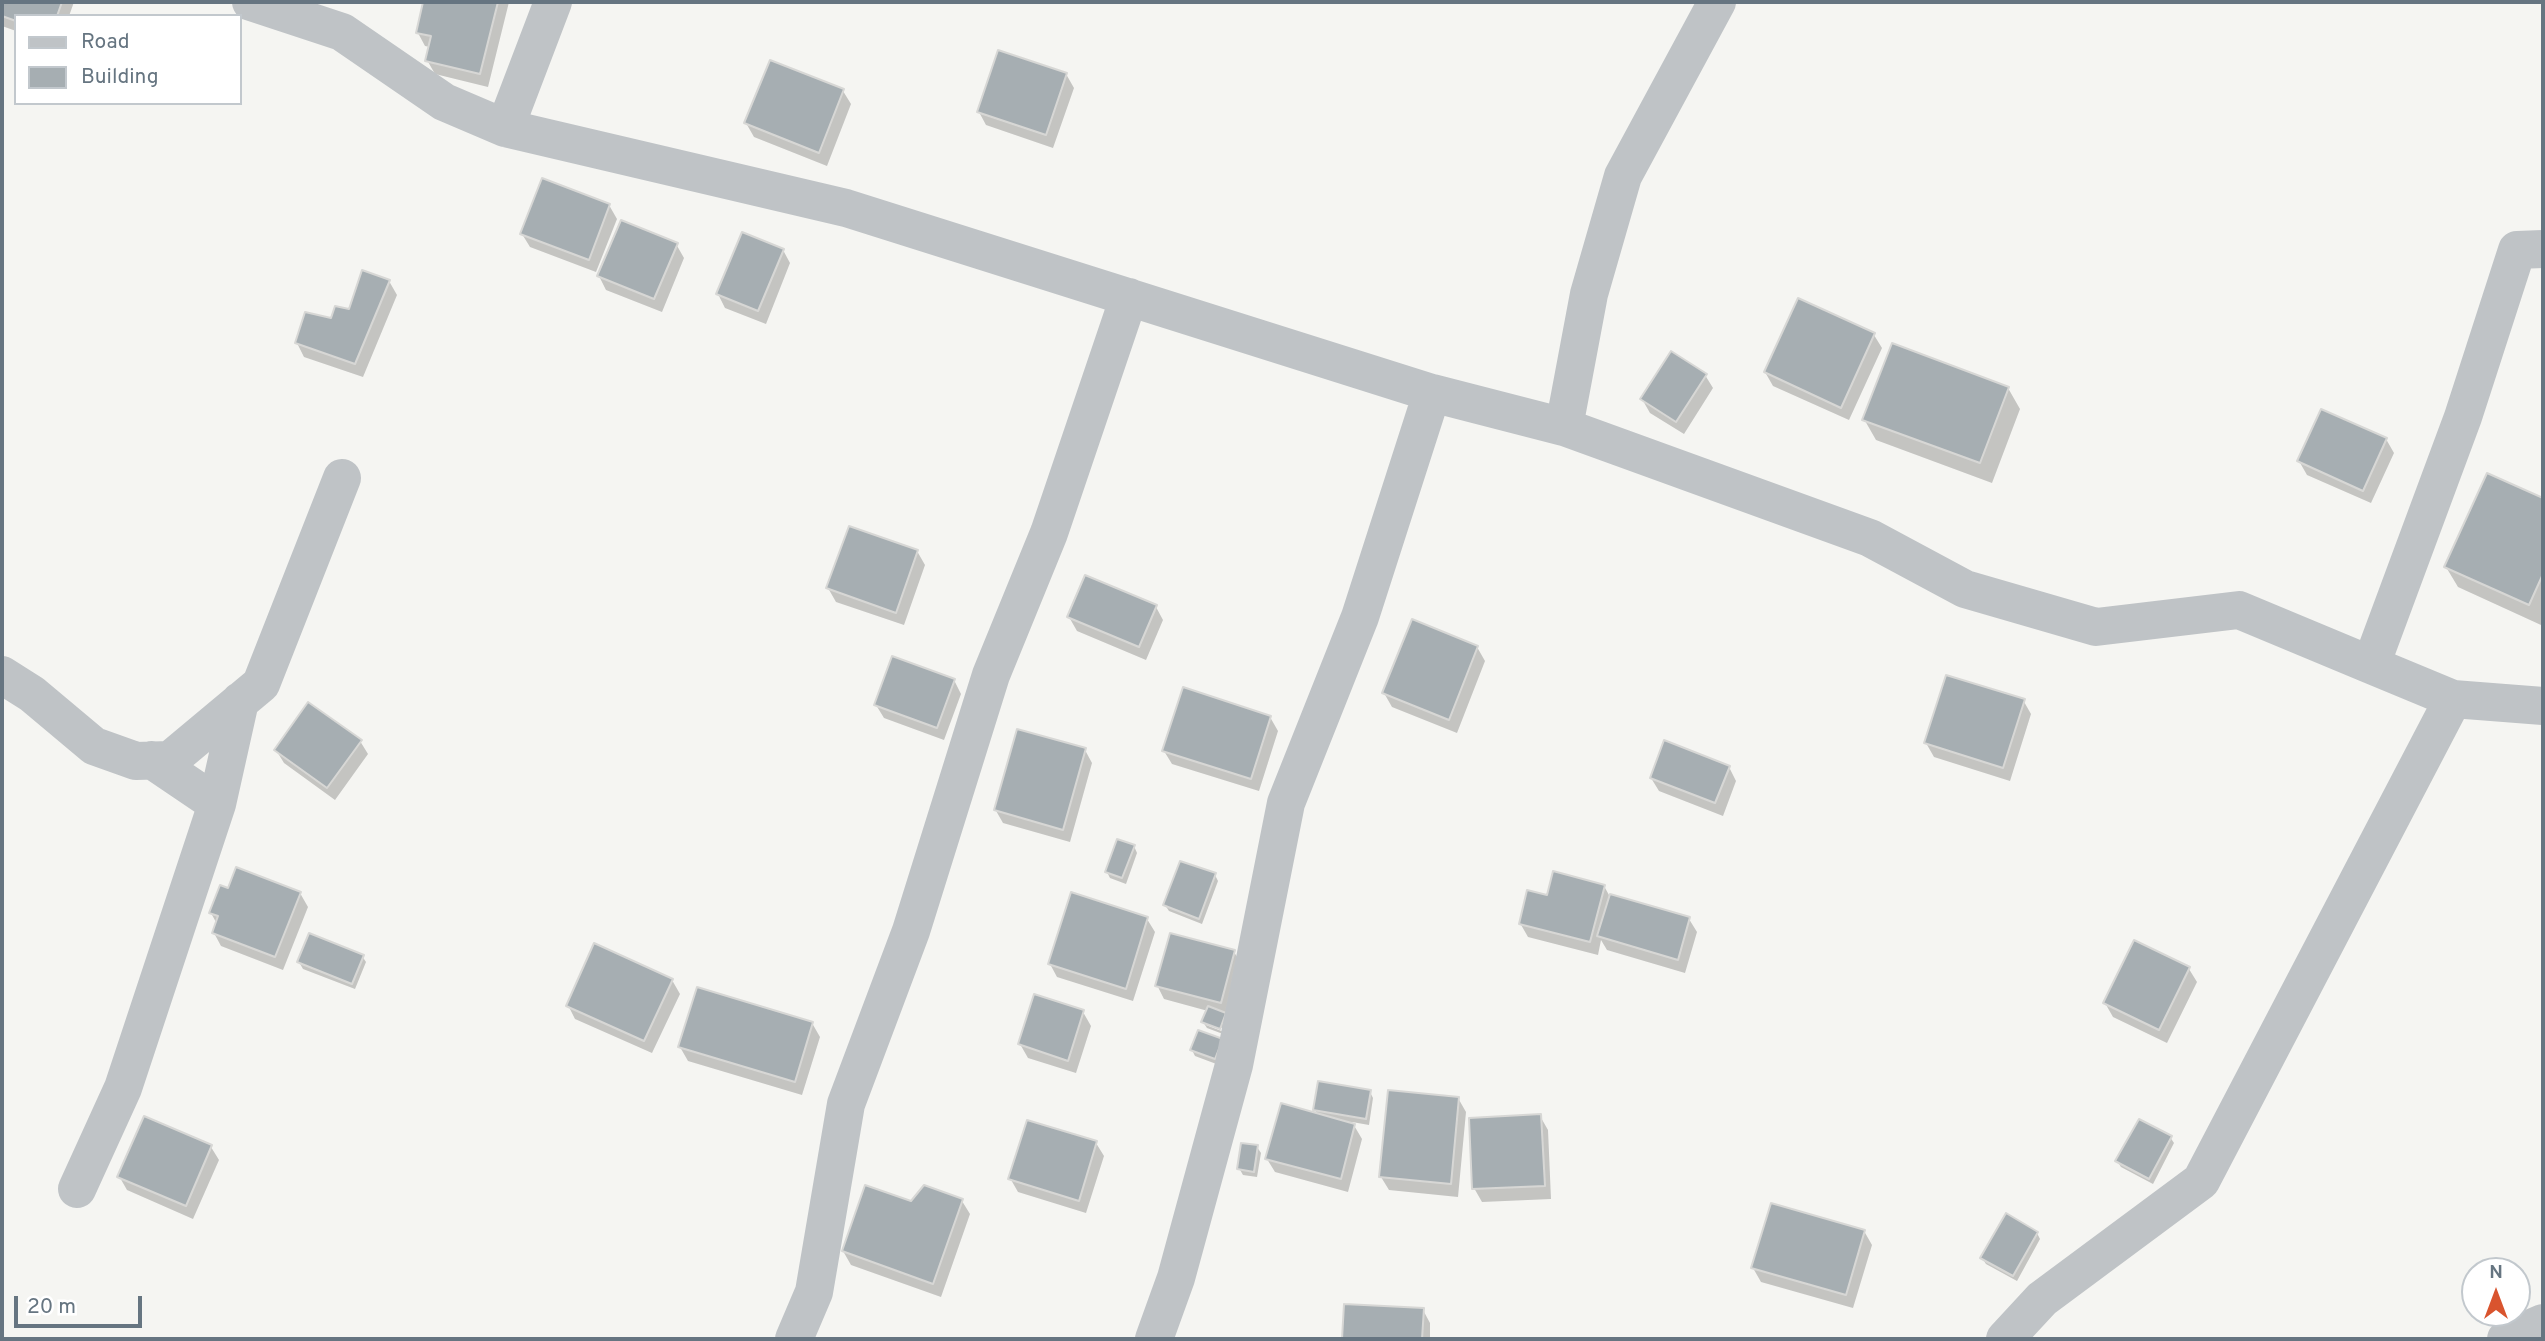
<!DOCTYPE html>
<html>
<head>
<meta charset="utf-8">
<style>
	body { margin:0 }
	#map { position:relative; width:2545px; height:1341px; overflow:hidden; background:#f5f5f2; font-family:Overpass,sans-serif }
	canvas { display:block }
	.frame { position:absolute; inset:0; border:4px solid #667581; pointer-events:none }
	.legend { position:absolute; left:14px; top:14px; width:228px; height:91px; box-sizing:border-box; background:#fff; border:2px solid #c2c8cd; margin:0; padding:9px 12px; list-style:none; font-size:21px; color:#667581 }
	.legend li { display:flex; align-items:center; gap:14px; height:35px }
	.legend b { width:35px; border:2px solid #c2c8cd }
	.north { position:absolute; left:2461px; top:1257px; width:70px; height:70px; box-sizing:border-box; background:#fff; border:2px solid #c2c8cd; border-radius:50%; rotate:0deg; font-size:19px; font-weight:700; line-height:28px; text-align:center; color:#667581 }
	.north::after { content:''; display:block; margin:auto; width:24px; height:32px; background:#d9542e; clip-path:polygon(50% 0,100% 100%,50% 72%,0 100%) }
	.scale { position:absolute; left:14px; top:1296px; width:128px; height:32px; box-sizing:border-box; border:4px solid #667581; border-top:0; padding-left:9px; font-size:21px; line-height:24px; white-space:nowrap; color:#667581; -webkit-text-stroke:5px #fff; paint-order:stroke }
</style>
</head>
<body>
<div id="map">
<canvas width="2545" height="1341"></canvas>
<div class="frame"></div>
<ul class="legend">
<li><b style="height:9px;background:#bfc3c6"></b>Road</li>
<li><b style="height:19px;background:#a6aeb2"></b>Building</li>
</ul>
<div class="north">N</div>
<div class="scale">20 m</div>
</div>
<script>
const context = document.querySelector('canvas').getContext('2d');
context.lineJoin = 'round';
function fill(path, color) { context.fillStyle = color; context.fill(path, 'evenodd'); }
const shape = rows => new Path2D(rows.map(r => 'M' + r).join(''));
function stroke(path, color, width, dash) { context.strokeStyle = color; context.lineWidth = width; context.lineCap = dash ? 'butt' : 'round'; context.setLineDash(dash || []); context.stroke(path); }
fill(shape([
	[2,2,74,2,69,16,16,16,16,31,2,26],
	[425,2,509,2,488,87,435,74,427,60,430,47,425,46,418,33],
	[1066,74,1074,88,1053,148,986,125,979,112],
	[843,91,851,104,827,166,754,137,746,123],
	[609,205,617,219,596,272,530,247,522,234],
	[676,244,684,258,662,312,606,290,599,276],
	[783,250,790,263,766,324,725,308,718,294],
	[389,281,397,295,363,377,304,357,297,343,350,311],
	[1874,335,1882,348,1849,420,1773,386,1765,372],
	[1705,375,1713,388,1684,434,1650,413,1642,399],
	[2008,388,2020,409,1992,483,1876,440,1864,419],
	[2386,439,2394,453,2371,503,2307,475,2299,461],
	[2488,476,2543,500,2543,619,2541,625,2458,587,2446,567],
	[917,551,925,565,904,625,836,602,828,588],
	[1156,607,1163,620,1146,660,1077,631,1069,617],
	[1477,647,1485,661,1457,733,1392,707,1384,693],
	[954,680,961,694,944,740,884,718,876,705],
	[2023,700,2031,714,2010,781,1934,757,1926,743],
	[1270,717,1278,731,1259,791,1172,764,1164,751],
	[360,741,368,754,335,800,284,763,276,750],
	[1085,750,1092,763,1070,842,1003,823,995,809],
	[1729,767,1736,781,1723,816,1659,791,1651,778],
	[1134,846,1137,853,1126,884,1110,878,1107,872],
	[1215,875,1218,881,1202,924,1169,911,1165,905],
	[1604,886,1609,895,1689,919,1697,932,1685,973,1607,950,1601,940,1598,955,1528,937,1520,923,1548,897],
	[229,891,300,893,308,907,283,970,221,946,214,933,217,924,211,913],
	[1147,919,1155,932,1133,1001,1057,977,1050,964],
	[1234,952,1242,965,1225,1029,1206,1022,1206,1025,1224,1032,1223,1034,1207,1028,1203,1022,1208,1011,1164,999,1157,985],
	[362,956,366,962,355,989,303,969,299,962],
	[2189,969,2197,982,2167,1043,2113,1017,2105,1003],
	[672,980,680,994,652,1053,575,1019,568,1005],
	[1083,1012,1091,1026,1076,1073,1028,1058,1020,1044],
	[812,1023,820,1037,802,1095,688,1061,680,1047],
	[1222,1040,1219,1065,1195,1056,1192,1050],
	[1370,1092,1373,1098,1369,1125,1352,1122,1362,1139,1348,1192,1275,1172,1267,1159,1318,1115,1315,1110],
	[1458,1098,1466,1112,1458,1197,1389,1190,1381,1177],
	[1540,1116,1548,1130,1551,1199,1482,1202,1474,1188],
	[2170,1137,2174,1143,2153,1184,2121,1167,2117,1161],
	[1096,1143,1104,1156,1086,1213,1018,1192,1010,1178],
	[211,1147,219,1160,193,1219,127,1190,119,1176],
	[1257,1147,1261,1153,1257,1177,1243,1175,1239,1168],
	[962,1201,970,1214,941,1297,851,1265,843,1251,911,1203],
	[1864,1231,1872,1245,1853,1308,1761,1282,1753,1268],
	[2037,1233,2040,1239,2017,1281,1986,1264,1982,1258],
	[1346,1306,1423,1310,1430,1323,1430,1339,1344,1339]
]), '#0003');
const building = shape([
	[2,2,62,2,57,16,16,16,16,21,2,16,2,2],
	[423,2,498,2,480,74,425,61,431,36,416,33,423,2],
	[998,50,1067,73,1046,135,977,112,998,50],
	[770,60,844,89,819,153,744,123,770,60],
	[542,178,610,204,589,260,520,234,542,178],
	[621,220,678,243,654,299,597,276,621,220],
	[742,232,784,249,758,311,716,294,742,232],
	[362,270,390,280,355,364,295,343,305,312,331,318,335,306,349,309,362,270],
	[1798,298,1875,333,1841,408,1764,372,1798,298],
	[1892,343,2009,387,1980,463,1862,420,1892,343],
	[1671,351,1707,374,1676,422,1640,399,1671,351],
	[2321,409,2387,438,2363,491,2297,461,2321,409],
	[2487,473,2543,498,2543,574,2529,605,2444,567,2487,473],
	[849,526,918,550,896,613,826,588,849,526],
	[1085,575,1157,605,1139,647,1067,617,1085,575],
	[1412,619,1478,646,1449,720,1382,693,1412,619],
	[892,656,955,679,937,728,874,705,892,656],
	[1946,675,2025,699,2003,768,1924,743,1946,675],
	[1183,687,1271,716,1251,779,1162,751,1183,687],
	[308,702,362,740,327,788,274,750,308,702],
	[1017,729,1086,748,1063,830,994,810,1017,729],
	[1664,740,1730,766,1715,803,1650,778,1664,740],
	[1117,839,1135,845,1122,878,1105,872,1117,839],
	[1180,861,1216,873,1199,919,1163,905,1180,861],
	[236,867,301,892,275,957,212,933,218,916,209,913,220,885,228,888,236,867],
	[1553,871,1605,885,1590,942,1519,924,1527,890,1547,895,1553,871],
	[1071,892,1148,917,1126,989,1048,964,1071,892],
	[1610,894,1690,917,1678,960,1597,936,1610,894],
	[309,933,364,955,352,984,297,962,309,933],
	[1170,933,1235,950,1221,1003,1155,986,1170,933],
	[2134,940,2190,967,2159,1030,2103,1003,2134,940],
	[594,943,673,979,644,1041,566,1006,594,943],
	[697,987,813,1022,795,1082,678,1047,697,987],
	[1034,994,1084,1010,1068,1061,1018,1044,1034,994],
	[1208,1006,1226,1013,1220,1029,1201,1022,1208,1006],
	[1198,1030,1223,1039,1215,1059,1190,1050,1198,1030],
	[1318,1081,1371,1090,1366,1119,1313,1110,1318,1081],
	[1388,1090,1459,1097,1451,1184,1379,1177,1388,1090],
	[1281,1103,1355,1124,1341,1179,1265,1159,1281,1103],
	[1541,1114,1545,1186,1472,1189,1469,1118,1541,1114],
	[144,1116,212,1145,186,1206,117,1177,144,1116],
	[2139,1119,2172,1136,2149,1179,2115,1161,2139,1119],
	[1027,1120,1097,1141,1079,1201,1008,1179,1027,1120],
	[1241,1143,1258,1145,1254,1172,1237,1169,1241,1143],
	[865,1185,911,1201,924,1185,963,1199,933,1284,842,1251,865,1185],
	[1771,1203,1865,1230,1846,1295,1751,1268,1771,1203],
	[2006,1213,2038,1232,2013,1276,1980,1258,2006,1213],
	[1344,1304,1424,1308,1422,1339,1342,1339,1344,1304]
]);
fill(building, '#a6aeb2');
stroke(building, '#d7d7d5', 2);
stroke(shape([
	[251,2,342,32,444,102,505,128,846,208,1432,393,1564,427,1870,538,1965,589,2096,627,2239,610,2371,665],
	[505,128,553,2],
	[1564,427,1589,294,1623,176,1717,2],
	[2,675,32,694,94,746,136,761,170,760,261,684,342,478],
	[2453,699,2543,706],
	[152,760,217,804,240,701],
	[77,1189,123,1088,217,804],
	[794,1339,814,1292,846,1104,911,931,991,675,1049,533,1129,297],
	[1154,1339,1176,1278,1234,1065,1286,803,1360,617,1432,393],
	[2005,1339,2042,1299,2201,1181,2453,699,2371,665,2463,417,2517,250,2543,249],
	[2506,1339,2543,1323]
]), '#bfc3c6', 38);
</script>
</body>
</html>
